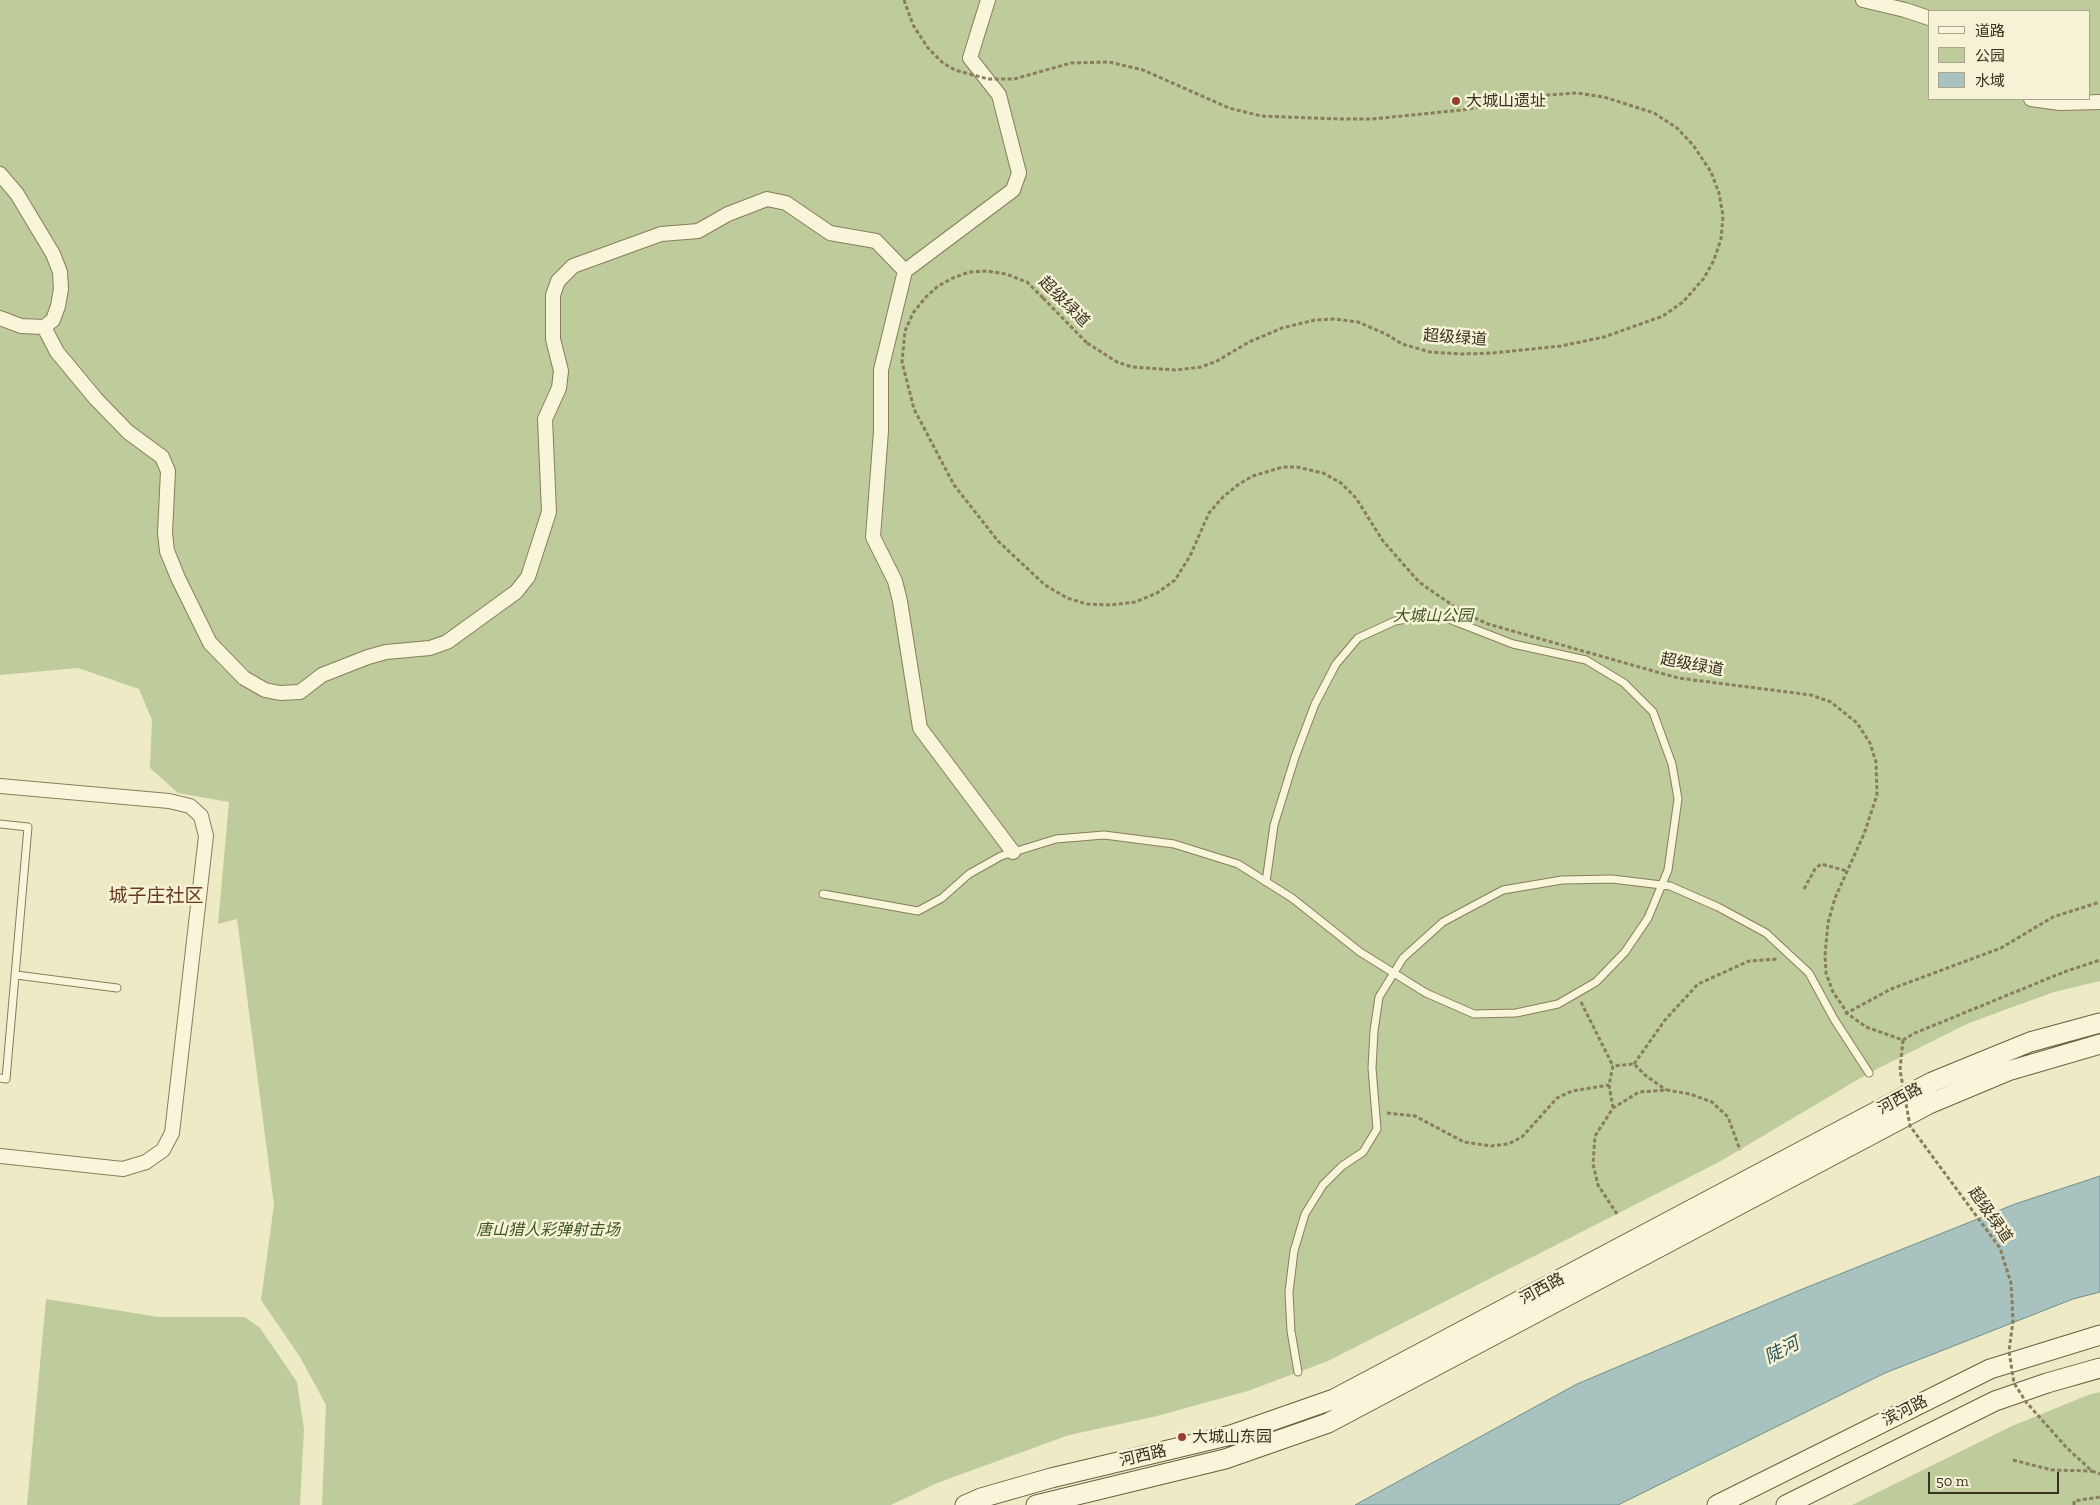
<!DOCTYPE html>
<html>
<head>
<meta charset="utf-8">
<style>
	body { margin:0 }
	#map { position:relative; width:2100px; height:1505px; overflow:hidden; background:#eeeac6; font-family:"Zilla Slab","Noto Sans SC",serif }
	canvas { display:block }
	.legend { position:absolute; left:1928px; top:10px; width:162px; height:90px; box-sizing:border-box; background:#f5f2d6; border:1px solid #aaa58d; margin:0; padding:6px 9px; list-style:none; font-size:15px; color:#3a3120 }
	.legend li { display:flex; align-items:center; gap:10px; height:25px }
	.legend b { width:25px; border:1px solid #aaa58d }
	.scale { position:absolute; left:1928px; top:1472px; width:131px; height:22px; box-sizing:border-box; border:2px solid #3a3120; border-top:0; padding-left:6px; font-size:15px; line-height:18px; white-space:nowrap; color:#3a3120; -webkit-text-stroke:4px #f5f2d6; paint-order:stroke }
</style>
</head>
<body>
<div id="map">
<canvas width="2100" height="1505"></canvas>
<ul class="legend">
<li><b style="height:6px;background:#f9f5da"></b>道路</li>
<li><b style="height:14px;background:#bdcc9a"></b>公园</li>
<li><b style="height:14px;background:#a8c2bf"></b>水域</li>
</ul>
<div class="scale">50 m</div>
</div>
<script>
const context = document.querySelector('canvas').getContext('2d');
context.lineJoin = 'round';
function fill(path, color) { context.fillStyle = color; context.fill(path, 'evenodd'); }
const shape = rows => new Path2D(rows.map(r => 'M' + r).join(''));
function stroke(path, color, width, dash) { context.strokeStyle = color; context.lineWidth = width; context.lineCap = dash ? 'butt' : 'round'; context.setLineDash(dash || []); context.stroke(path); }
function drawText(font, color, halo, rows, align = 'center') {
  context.font = font + ' "Zilla Slab","Noto Sans SC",serif'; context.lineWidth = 5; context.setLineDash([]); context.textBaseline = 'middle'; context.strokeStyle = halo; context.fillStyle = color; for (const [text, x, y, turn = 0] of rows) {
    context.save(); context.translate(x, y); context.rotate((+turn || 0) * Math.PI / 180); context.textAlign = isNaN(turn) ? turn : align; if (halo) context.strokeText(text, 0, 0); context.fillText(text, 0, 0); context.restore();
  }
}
fill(shape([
	[0,0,2100,0,2100,981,2054,992,1969,1023,1869,1073,1719,1162,1328,1361,1248,1391,1153,1417,1069,1435,937,1483,891,1505,322,1505,326,1405,300,1357,261,1300,274,1205,237,919,218,924,229,802,178,793,150,768,152,720,139,689,78,668,0,675],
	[1929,11,2089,11,2089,99,1929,99],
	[46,1299,159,1317,245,1317,260,1328,297,1382,304,1429,300,1505,27,1505],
	[2100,1392,2100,1505,1852,1505,2012,1426,2088,1395]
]), '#bdcc9a');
const water = shape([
	[2100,1176,2100,1292,2073,1299,1885,1373,1618,1505,1355,1505,1577,1384,1800,1290,2015,1204,2100,1176]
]);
fill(water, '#a8c2bf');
stroke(water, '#6e908e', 1);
const lane = shape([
	[0,824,28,827,6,1079,0,1078],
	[823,894,918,911,942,898,969,874,1001,856,1056,839,1104,835,1174,844,1238,864,1292,898,1360,952,1426,993,1474,1014,1516,1013,1558,1004,1596,982,1625,952,1648,918,1668,870,1678,799,1672,764,1653,712,1624,683,1586,660,1513,644,1436,614,1395,621,1358,638,1336,664,1315,704,1295,757,1274,825,1266,882],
	[16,975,117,988],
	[1298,1372,1291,1331,1289,1292,1294,1251,1305,1214,1323,1185,1342,1166,1363,1152,1377,1129,1372,1068,1374,1031,1379,997,1403,958,1443,922,1503,890,1562,880,1612,879,1670,886,1718,907,1766,933,1809,973,1834,1019,1869,1073]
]);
const street = shape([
	[988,0,970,58,999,95,1019,173,1013,190,905,271,881,370,881,431,873,537,895,581,900,601,920,728,1013,852],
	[1863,0,1905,10,1929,18],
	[2031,99,2060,103,2100,102],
	[0,174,17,194,53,254,60,272,61,289,58,306,53,320,44,327,21,326,0,318],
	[44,327,57,352,96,399,128,432,162,457,168,471,165,533,167,551,178,578,210,643,244,678,265,690,280,693,300,692,322,675,368,657,386,652,430,648,447,642,516,592,528,577,549,512,545,419,559,388,561,371,553,339,553,295,558,281,573,266,661,234,698,231,728,214,767,199,786,203,830,233,876,241,905,271],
	[0,786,169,801,190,806,201,816,206,836,172,1133,163,1150,146,1162,123,1169,0,1156]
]);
const secondary = shape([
	[965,1505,981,1498,1051,1478,1231,1435,1334,1399,1932,1082,2030,1042,2100,1023],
	[1036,1505,1225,1459,1328,1423,1929,1104,2008,1071,2100,1044],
	[1717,1505,1990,1369,2100,1335],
	[1786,1505,1995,1401,2047,1383,2100,1368]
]);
stroke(lane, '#897d5c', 9);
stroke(street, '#897d5c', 16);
stroke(secondary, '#6b5e3f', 21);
stroke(shape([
	[1043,298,1087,343],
	[1804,889,1815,869,1821,864,1847,871],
	[2064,972,2100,960],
	[1581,1002,1613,1066],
	[1845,1014,1891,989,2001,948,2053,917,2100,902],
	[1634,1064,1665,1020,1698,984,1749,961,1778,959],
	[1613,1108,1609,1085,1613,1066,1634,1064,1645,1075,1666,1090],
	[1387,1113,1415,1116,1464,1142,1491,1146,1508,1144,1522,1137,1557,1098,1572,1091,1609,1085],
	[1617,1214,1598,1185,1593,1164,1595,1136,1613,1108,1639,1092,1667,1090,1690,1094,1712,1102,1728,1117,1740,1150],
	[2013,1460,2052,1470,2092,1471],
	[2074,1505,2074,1501,2100,1497]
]), '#897d5c', 3, [4, 2.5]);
stroke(lane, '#f9f5da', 7);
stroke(street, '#f9f5da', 14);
stroke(secondary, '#f9f5da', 19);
stroke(shape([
	[904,0,913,25,928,48,943,63,955,70,988,79,1014,79,1071,63,1109,62,1143,70,1229,108,1261,116,1339,119,1372,119,1462,110,1549,95,1577,93,1604,97,1654,113,1677,128,1693,145,1711,172,1719,193,1723,216,1721,239,1714,260,1704,278,1683,302,1663,316,1604,337,1561,346,1493,353,1462,354,1430,352,1402,344,1386,334,1358,322,1335,319,1315,320,1282,328,1249,342,1217,361,1201,367,1175,370,1132,367,1117,362,1087,343],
	[1043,298,1027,282,1006,274,987,271,969,272,953,278,938,286,926,297,913,313,905,331,902,362,914,409,954,485,998,541,1045,585,1067,598,1087,604,1110,605,1135,602,1157,593,1175,580,1190,556,1209,513,1223,497,1239,484,1253,476,1283,467,1297,467,1323,473,1341,483,1356,498,1383,541,1419,582,1462,612,1488,624,1678,678,1811,695,1831,702,1857,723,1870,743,1876,762,1877,795,1864,834,1835,898,1828,923,1825,955,1826,973,1833,992,1848,1014,1866,1027,1903,1040,1915,1033,2064,972],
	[1903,1040,1900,1070,1910,1126,2000,1248,2011,1283,2013,1321,2009,1351,2014,1383,2026,1402,2067,1448,2092,1471,2100,1474]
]), '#897d5c', 3, [4, 2.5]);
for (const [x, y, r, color] of [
	[1456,101,5,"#97402d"],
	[1182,1437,5,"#97402d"]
]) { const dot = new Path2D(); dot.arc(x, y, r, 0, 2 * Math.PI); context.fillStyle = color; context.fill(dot); stroke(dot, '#f5f2d6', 2); }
drawText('16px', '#3a3120', '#f5f2d6', [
	["大城山遗址",1466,101],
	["大城山东园",1192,1437]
], 'left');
drawText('16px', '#3a3120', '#f5f2d6', [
	["超级绿道",1064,302,45],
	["超级绿道",1455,338,4],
	["超级绿道",1692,665,11],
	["河西路",1900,1099,-28],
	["超级绿道",1990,1215,55],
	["河西路",1542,1289,-28],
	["滨河路",1905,1411,-26],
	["河西路",1143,1456,-13]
]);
drawText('italic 16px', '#415627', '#f5f2d6', [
	["大城山公园",1433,616],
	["唐山猎人彩弹射击场",548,1230]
]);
drawText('italic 18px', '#2f5459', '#f5f2d6', [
	["陡河",1782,1351,-27]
]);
drawText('19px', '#663b20', '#f5f2d6', [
	["城子庄社区",156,897]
]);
</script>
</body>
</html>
